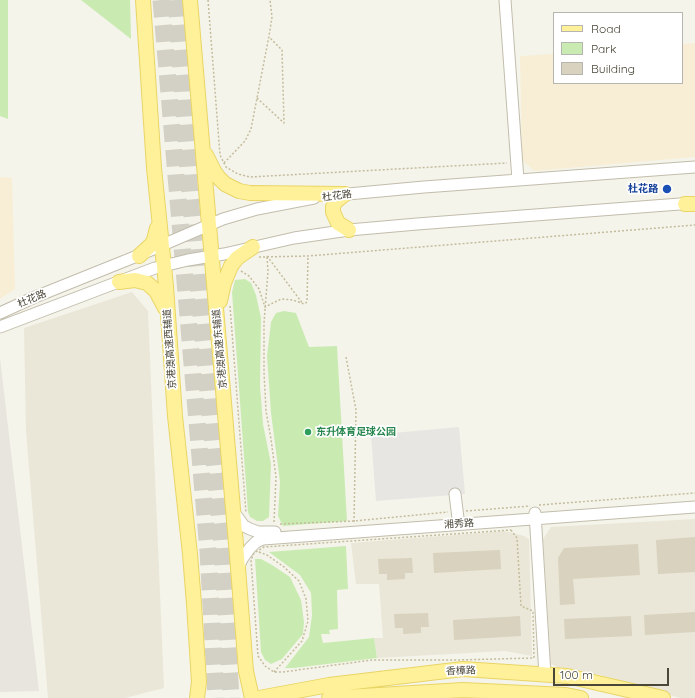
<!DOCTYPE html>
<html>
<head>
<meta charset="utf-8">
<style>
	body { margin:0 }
	#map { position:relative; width:695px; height:698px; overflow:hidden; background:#f5f4ea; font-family:Quicksand,sans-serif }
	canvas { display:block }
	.legend { position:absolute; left:553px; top:12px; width:130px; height:72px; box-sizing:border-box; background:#fff; border:1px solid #b7b5af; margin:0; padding:5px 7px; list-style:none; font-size:12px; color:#4a4638 }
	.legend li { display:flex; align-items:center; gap:8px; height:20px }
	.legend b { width:20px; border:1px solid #b7b5af }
	.scale { position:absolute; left:553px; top:668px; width:116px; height:18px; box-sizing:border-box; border:2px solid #4a4638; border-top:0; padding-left:5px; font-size:12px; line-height:14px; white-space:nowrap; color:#4a4638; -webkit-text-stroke:3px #fff; paint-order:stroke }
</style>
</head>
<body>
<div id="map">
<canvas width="695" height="698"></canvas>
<ul class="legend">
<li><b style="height:5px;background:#fff19a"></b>Road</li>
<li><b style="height:11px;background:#c9ebb2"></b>Park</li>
<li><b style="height:11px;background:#d8d2bf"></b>Building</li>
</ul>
<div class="scale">100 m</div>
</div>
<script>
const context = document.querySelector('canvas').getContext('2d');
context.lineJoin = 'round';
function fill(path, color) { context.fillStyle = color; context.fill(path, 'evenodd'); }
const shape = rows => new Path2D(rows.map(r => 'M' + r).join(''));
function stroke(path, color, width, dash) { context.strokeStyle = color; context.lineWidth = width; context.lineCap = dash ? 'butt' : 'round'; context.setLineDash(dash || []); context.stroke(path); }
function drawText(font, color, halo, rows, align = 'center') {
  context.font = font + ' Quicksand,"Noto Sans SC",sans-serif'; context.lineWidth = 3.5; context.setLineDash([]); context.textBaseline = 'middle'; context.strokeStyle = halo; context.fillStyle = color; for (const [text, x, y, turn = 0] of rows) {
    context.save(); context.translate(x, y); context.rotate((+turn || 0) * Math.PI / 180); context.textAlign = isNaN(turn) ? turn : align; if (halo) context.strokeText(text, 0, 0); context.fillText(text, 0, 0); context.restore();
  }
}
fill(shape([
	[132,292,148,311,164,688,125,698,48,698,26,431,24,328],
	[695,519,695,698,680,698,600,675,559,668,551,664,543,539,551,527],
	[505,531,524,536,529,539,532,656,505,651,377,658,374,638,383,638,379,584,356,584,351,543]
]), '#eae7d8');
fill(shape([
	[695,43,695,157,534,171,522,160,520,56,554,54,554,83,682,83,682,44],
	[0,177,12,178,15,289,0,299]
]), '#f7eed5');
fill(shape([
	[0,358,39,691,0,692]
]), '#e8e5de');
fill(shape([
	[0,0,8,0,8,119,0,116],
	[81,0,130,0,131,39],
	[245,279,251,283,256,295,261,318,260,386,263,424,271,464,269,517,263,521,257,521,250,517,248,512,232,292,235,280],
	[284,311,296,313,309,347,337,346,347,521,283,526,278,516,280,482,271,413,267,356,271,322,276,313],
	[346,546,348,589,337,590,338,629,329,630,330,634,321,634,323,643,374,638,377,658,294,668,285,668,309,637,312,615,311,593,300,575,269,552],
	[255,559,261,559,272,565,290,577,301,600,304,622,303,634,282,659,271,664,265,660,261,652]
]), '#c9ebb2');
fill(shape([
	[459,427,465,494,376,501,371,435]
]), '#e7e6e2');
fill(shape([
	[695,537,695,572,658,574,656,540],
	[638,544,640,575,573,579,575,604,560,605,558,558,564,548],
	[500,550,501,569,434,573,433,553],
	[412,558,413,573,405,573,405,579,387,580,387,574,379,574,378,559],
	[695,612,695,632,645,635,644,615],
	[428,613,429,627,421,627,421,633,403,634,403,628,395,628,394,614],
	[520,616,521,636,454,640,453,620],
	[631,616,632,636,565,639,564,619]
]), '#d8d2bf');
stroke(shape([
	[161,0,208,551,216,698],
	[176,0,189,183,222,546,231,698]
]), '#d3d1c6', 17, [17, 8]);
const minor = shape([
	[505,0,518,180],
	[337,195,424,187,695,167],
	[0,313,35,297,137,256,223,219,257,209,314,198],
	[0,327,155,268,188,260,224,254,294,238,349,230,417,224,693,203],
	[455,494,458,518],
	[233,511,244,526,250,529,258,532,275,532],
	[535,513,545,675],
	[238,568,242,559,250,548,256,542,263,539,695,507]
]);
const major = shape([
	[143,0,154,168,166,286,175,416,190,554,194,604,199,682,197,698],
	[190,0,238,568,246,671,252,698],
	[206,155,214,171,218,177,225,184,239,191,250,193,345,194],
	[345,194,335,202,333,207,333,212,338,223,349,230],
	[685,204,695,204],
	[139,256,151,245,154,240,157,228],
	[119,282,135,280,147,283,156,291,165,308],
	[220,301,224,283,231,266,237,258,253,247],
	[259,698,329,685,463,669,567,676,663,698],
	[329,698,463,690,566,695,581,698]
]);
stroke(minor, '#c2bdac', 13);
stroke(major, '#e9d565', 16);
stroke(shape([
	[208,0,220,155,226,167,238,174,250,177,507,163],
	[257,98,284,123,282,50,269,37],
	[224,163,245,141,251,129,269,36,272,17,270,0],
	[267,256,303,304],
	[259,257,308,256,695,225],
	[267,257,268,271,264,323,264,372,266,411,271,439,276,477,274,522],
	[241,271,249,276,259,289,265,307,281,299,293,300,304,304,307,302,308,256],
	[230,306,246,513],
	[346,357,356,410,354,522],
	[539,505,695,493],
	[466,511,530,506],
	[280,524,354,521,448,512],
	[511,530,517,538,521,606,533,611,534,658,457,660,372,660,283,672,274,672,265,666,258,656,251,560,254,553,264,547,511,530],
	[259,552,267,555,284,567,299,581,306,599,308,621,302,641,274,672]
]), '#c4bc9d', 1.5, [2, 2]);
stroke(minor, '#fff', 11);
stroke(major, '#fff19a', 14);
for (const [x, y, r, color] of [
	[667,189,5,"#1a4fb4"],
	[308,432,4,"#2e9e5b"]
]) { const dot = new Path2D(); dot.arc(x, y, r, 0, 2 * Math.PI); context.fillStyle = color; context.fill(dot); stroke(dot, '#fff', 1.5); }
drawText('bold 10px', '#164399', '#fff', [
	["杜花路",658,189]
], 'right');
drawText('10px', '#4a4638', '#fff', [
	["杜花路",337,196,-7],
	["杜花路",32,299,-23],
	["京港澳高速西辅道",170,349,-94],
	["京港澳高速东辅道",220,349,-95],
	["湘秀路",459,524,-4],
	["香樟路",461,671,-2]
]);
drawText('bold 10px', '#27864d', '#fff', [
	["东升体育足球公园",316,432]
], 'left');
</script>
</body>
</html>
